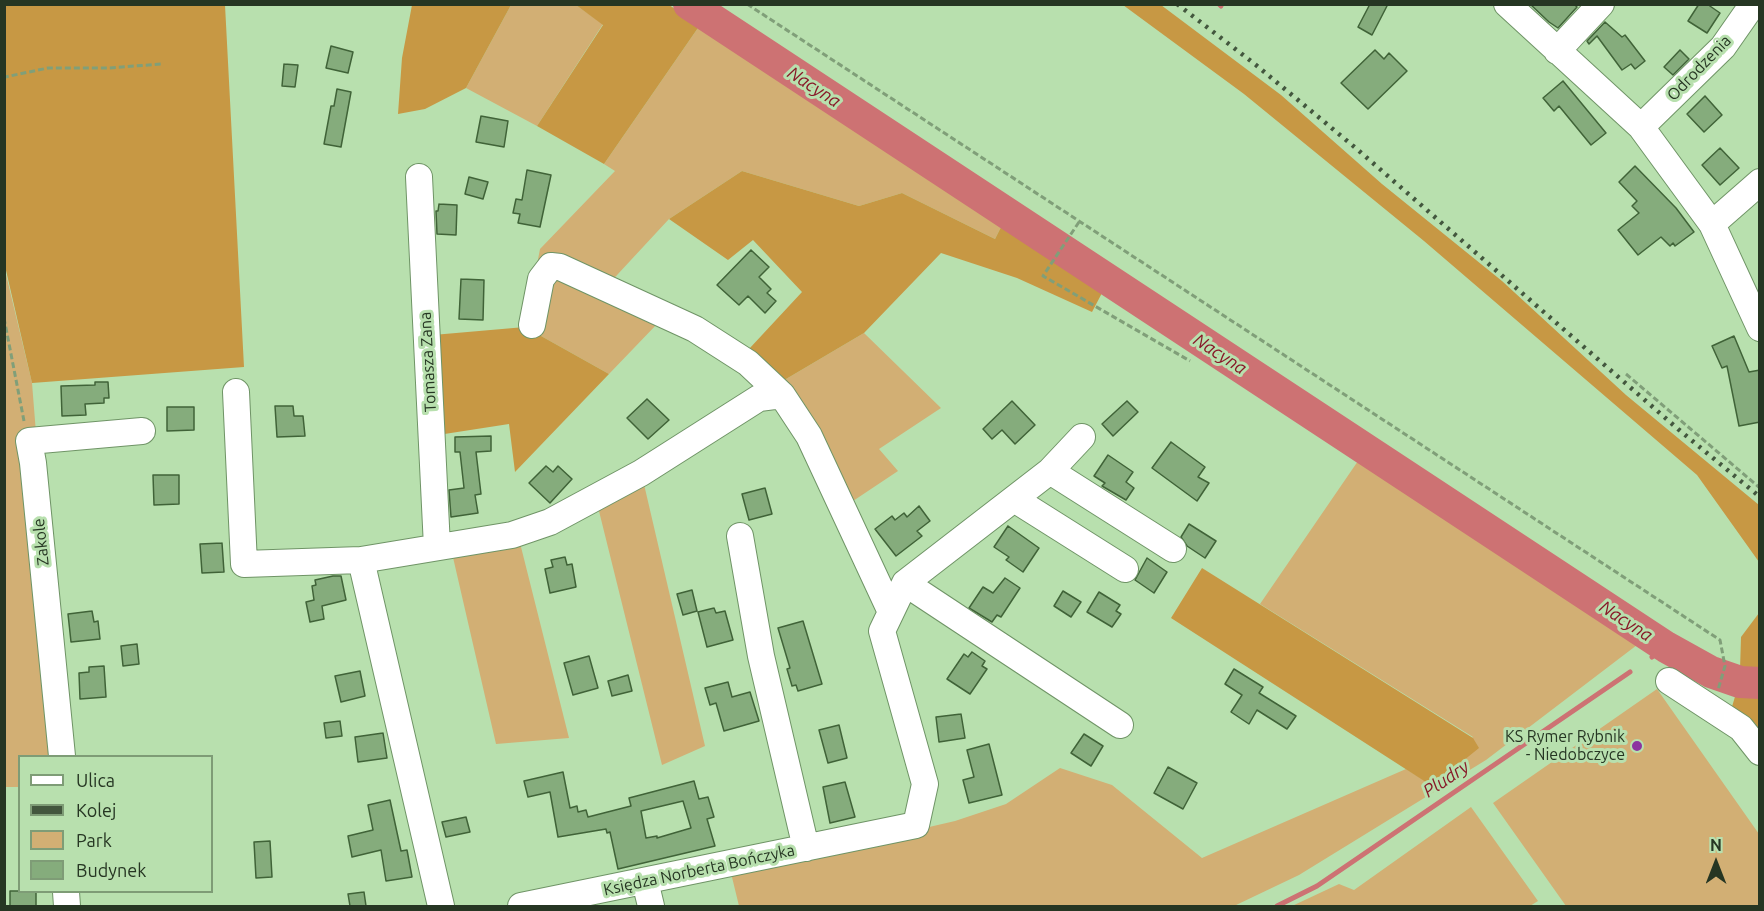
<!DOCTYPE html>
<html>
<head>
<meta charset="utf-8">
<style>
	body { margin:0 }
	#map { position:relative; width:1764px; height:911px; overflow:hidden; background:#b8e0ae; font-family:Ubuntu,sans-serif }
	canvas { display:block }
	.frame { position:absolute; inset:0; border:6px solid #263623; pointer-events:none }
	.legend { position:absolute; left:18px; top:755px; width:195px; height:138px; box-sizing:border-box; background:#b8e0ae; border:2px solid #7e9c76; margin:0; padding:8px 10px; list-style:none; font-size:18px; color:#263623 }
	.legend li { display:flex; align-items:center; gap:12px; height:30px }
	.legend b { width:30px; border:2px solid #7e9c76 }
	.north { position:absolute; left:1686px; top:833px; width:60px; height:60px; -webkit-text-stroke:4px #b8e0ae; paint-order:stroke; rotate:0deg; font-size:16px; font-weight:700; line-height:24px; text-align:center; color:#263623 }
	.north::after { content:''; display:block; margin:auto; width:21px; height:27px; background:#263623; clip-path:polygon(50% 0,100% 100%,50% 72%,0 100%) }
</style>
</head>
<body>
<div id="map">
<canvas width="1764" height="911"></canvas>
<div class="frame"></div>
<ul class="legend">
<li><b style="height:8px;background:#fff"></b>Ulica</li>
<li><b style="height:8px;background:#43573e"></b>Kolej</li>
<li><b style="height:16px;background:#d2af74"></b>Park</li>
<li><b style="height:16px;background:#85ac7c"></b>Budynek</li>
</ul>
<div class="north">N</div>
</div>
<script>
const context = document.querySelector('canvas').getContext('2d');
context.lineJoin = 'round';
function fill(path, color) { context.fillStyle = color; context.fill(path, 'evenodd'); }
const shape = rows => new Path2D(rows.map(r => 'M' + r).join(''));
function stroke(path, color, width, dash) { context.strokeStyle = color; context.lineWidth = width; context.lineCap = dash ? 'butt' : 'round'; context.setLineDash(dash || []); context.stroke(path); }
function drawText(font, color, halo, rows, align = 'center') {
  context.font = font + ' Ubuntu,sans-serif'; context.lineWidth = 6; context.setLineDash([]); context.textBaseline = 'middle'; context.strokeStyle = halo; context.fillStyle = color; for (const [text, x, y, turn = 0] of rows) {
    context.save(); context.translate(x, y); context.rotate((+turn || 0) * Math.PI / 180); context.textAlign = isNaN(turn) ? turn : align; if (halo) context.strokeText(text, 0, 0); context.fillText(text, 0, 0); context.restore();
  }
}
fill(shape([
	[511,5,576,5,603,24,537,126,466,88],
	[700,25,1001,227,995,239,902,193,859,206,742,171,669,219,605,288,658,323,609,374,525,327,540,249,615,171,604,164],
	[4,266,32,383,36,433,54,756,20,756,19,787,4,787],
	[864,333,941,408,879,449,898,471,850,503,781,382],
	[1358,461,1637,645,1486,760,1299,875,1234,906,739,906,731,873,955,821,1006,804,1060,768,1112,785,1202,858,1406,769,1432,785,1473,737,1260,604],
	[643,480,705,746,662,765,597,503],
	[519,539,569,738,496,744,452,553],
	[1657,689,1759,834,1759,906,1566,906,1493,803],
	[1471,807,1538,901,1530,906,1292,906,1339,884,1354,890]
]), '#d2af74');
fill(shape([
	[4,5,225,5,244,367,32,383,5,266],
	[412,5,511,5,466,88,425,109,398,114,402,58],
	[576,5,669,5,700,25,604,164,537,126,603,25],
	[1123,5,1161,5,1281,95,1382,184,1502,281,1626,395,1759,505,1759,562,1697,475,1424,241,1244,94],
	[742,171,859,206,902,193,995,239,1001,227,1102,293,1092,312,1017,278,941,253,864,333,781,382,749,349,802,292,753,240,728,260,669,219],
	[525,327,609,374,515,472,509,424,438,435,433,335],
	[1202,568,1473,738,1479,748,1432,786,1171,618],
	[1759,613,1759,674,1740,670,1741,637],
	[1737,690,1759,690,1759,728,1731,710]
]), '#c79844');
stroke(shape([
	[1219,4,1221,6],
	[1236,350,1236,364],
	[1652,657,1666,647],
	[1277,906,1317,886,1630,672]
]), '#cd7273', 5);
stroke(shape([
	[689,4,1666,647,1711,672,1740,682,1760,683]
]), '#cd7273', 32);
const building = shape([
	[1370,4,1388,4,1372,35,1358,27,1370,4],
	[1530,4,1574,4,1577,7,1558,28,1549,22,1530,4],
	[1699,4,1707,4,1720,13,1707,33,1688,21,1699,4],
	[1605,22,1622,37,1625,35,1645,61,1635,69,1631,64,1622,70,1597,36,1589,44,1587,41,1605,22],
	[331,46,353,52,348,73,326,68,331,46],
	[1375,50,1384,59,1389,53,1407,71,1368,109,1341,83,1375,50],
	[1680,50,1689,59,1673,75,1664,67,1680,50],
	[284,64,298,65,295,87,282,86,284,64],
	[1563,81,1606,133,1591,145,1559,106,1554,111,1543,98,1563,81],
	[337,89,351,92,341,147,324,144,331,106,334,106,337,89],
	[1705,96,1722,115,1704,132,1687,114,1705,96],
	[481,116,508,121,504,147,476,142,481,116],
	[1720,148,1739,168,1720,185,1702,165,1720,148],
	[1635,166,1676,208,1694,232,1675,246,1673,243,1670,246,1661,237,1638,255,1618,230,1639,213,1632,206,1637,201,1619,182,1635,166],
	[527,170,551,175,540,227,518,223,520,214,513,213,516,199,522,200,527,170],
	[469,177,488,182,483,199,465,194,469,177],
	[439,204,457,205,456,235,437,234,436,211,438,211,439,204],
	[751,250,769,267,759,277,771,289,767,293,776,301,765,313,748,296,739,305,717,285,751,250],
	[461,279,484,280,483,320,459,319,461,279],
	[1734,336,1749,372,1760,370,1760,422,1739,426,1727,366,1722,368,1712,346,1734,336],
	[95,382,108,382,109,398,104,398,104,403,85,404,86,415,62,416,61,386,95,385,95,382],
	[647,399,669,420,648,439,627,418,647,399],
	[1012,401,1035,425,1015,444,1002,430,992,439,983,429,1012,401],
	[1127,401,1138,412,1113,436,1102,424,1127,401],
	[275,406,293,406,294,416,303,416,305,436,277,437,275,406],
	[167,407,194,407,194,430,167,431,167,407],
	[491,436,491,451,476,452,481,494,475,495,478,513,451,517,449,490,464,488,460,452,455,452,455,437,491,436],
	[1171,442,1205,467,1198,477,1209,483,1197,501,1152,468,1171,442],
	[1108,455,1133,472,1126,482,1134,488,1126,500,1102,486,1105,483,1094,476,1108,455],
	[546,466,553,472,558,466,572,479,550,503,529,483,546,466],
	[153,475,179,475,179,504,154,505,153,475],
	[765,488,772,514,749,520,742,494,765,488],
	[919,506,930,521,917,531,922,536,896,556,875,529,892,516,895,520,904,513,907,517,919,506],
	[1189,524,1216,541,1205,558,1187,546,1181,537,1189,524],
	[1008,526,1039,548,1023,572,1006,560,1009,557,994,547,1008,526],
	[222,543,224,572,202,573,200,544,222,543],
	[565,557,567,565,572,564,576,587,550,593,545,569,553,567,551,560,565,557],
	[1147,558,1167,572,1154,593,1135,580,1147,558],
	[333,576,341,576,346,600,322,606,324,619,310,622,306,602,314,600,312,586,316,585,315,580,333,576],
	[1005,578,1020,588,1001,617,997,615,992,622,969,608,983,587,993,593,1005,578],
	[692,590,697,611,683,615,677,594,692,590],
	[1063,591,1081,602,1071,617,1054,606,1063,591],
	[1099,592,1120,605,1116,611,1121,614,1112,627,1087,612,1099,592],
	[714,608,716,613,725,611,733,640,707,647,698,612,714,608],
	[92,611,94,622,98,621,100,639,71,642,68,614,92,611],
	[803,621,822,684,798,691,796,685,792,686,787,669,790,668,778,628,803,621],
	[137,644,139,664,123,666,121,646,137,644],
	[972,652,985,661,982,666,987,669,970,694,947,679,964,654,968,657,972,652],
	[589,656,598,688,573,695,564,663,589,656],
	[104,666,106,697,80,699,79,673,89,672,89,667,104,666],
	[1234,669,1263,687,1259,693,1296,716,1287,729,1257,710,1249,724,1231,712,1242,695,1225,684,1234,669],
	[360,671,365,696,341,702,335,676,360,671],
	[628,675,632,691,612,696,608,681,628,675],
	[728,682,732,697,750,692,759,721,724,731,716,703,710,705,705,688,728,682],
	[961,714,965,738,939,742,936,717,961,714],
	[340,721,342,736,326,738,324,723,340,721],
	[839,725,847,758,828,763,819,730,839,725],
	[383,733,387,758,358,762,355,737,383,733],
	[1084,734,1103,746,1091,766,1071,753,1084,734],
	[989,744,1002,795,969,803,963,780,974,777,967,750,989,744],
	[1168,767,1197,783,1183,809,1154,793,1168,767],
	[563,772,570,808,577,806,578,812,586,810,588,817,631,806,629,798,694,781,699,799,708,797,714,817,707,819,715,846,618,869,610,832,607,833,606,829,558,837,550,792,528,797,524,781,563,772],
	[683,801,691,828,657,838,657,836,646,838,641,811,683,801],
	[845,782,855,817,830,823,823,787,845,782],
	[390,800,401,851,407,850,412,877,386,881,381,850,352,857,348,836,373,830,368,805,390,800],
	[466,817,470,832,446,837,442,822,466,817],
	[270,841,272,877,256,878,254,842,270,841],
	[10,891,36,891,36,906,10,906,10,891],
	[364,892,366,906,350,906,348,894,364,892]
]);
fill(building, '#85ac7c');
stroke(building, '#406338', 1.5);
const minor = shape([
	[1507,4,1641,127,1712,224,1760,328],
	[1557,51,1601,4],
	[1641,127,1723,47,1753,4],
	[419,177,437,547],
	[1712,224,1760,182],
	[532,325,541,279,551,266,560,267,695,329,748,363,782,395],
	[236,392,244,564,361,560,512,535,550,522,641,473,759,398,782,395,809,436,891,612],
	[1050,471,1173,549],
	[1014,499,1125,569],
	[740,536,761,656,806,848],
	[361,560,441,906],
	[905,583,1120,725],
	[1669,681,1741,728,1760,752],
	[62,756,33,463,29,441,142,431],
	[645,881,651,906],
	[66,892,67,906],
	[521,906,916,825,925,784,882,631,905,583,1050,471,1082,437]
]);
stroke(minor, '#6f9466', 28);
stroke(shape([
	[747,4,1720,640,1725,666,1718,690],
	[4,79,5,77,48,68,109,68,161,64],
	[1079,222,1043,276,1190,361],
	[4,318,24,421],
	[1626,374,1760,488]
]), '#809f79', 3, [6, 3]);
stroke(minor, '#fff', 26);
stroke(shape([
	[1177,4,1256,65,1358,150,1678,429,1760,497]
]), '#43573e', 4.5, [3, 6]);
for (const [x, y, r, color] of [
	[1637,746,6,"#8c34a0"]
]) { const dot = new Path2D(); dot.arc(x, y, r, 0, 2 * Math.PI); context.fillStyle = color; context.fill(dot); stroke(dot, '#b8e0ae', 2); }
drawText('16px', '#263623', '#b8e0ae', [
	["Odrodzenia",1699,68,-46],
	["Tomasza Zana",428,362,-93],
	["Zakole",41,542,-96],
	["Księdza Norberta Bończyka",699,870,-12]
]);
drawText('16px', '#263623', '#b8e0ae', [
	["KS Rymer Rybnik",1625,737],
	["- Niedobczyce",1625,755]
], 'right');
drawText('italic 18px', '#881828', '#b8e0ae', [
	["Nacyna",814,87,33],
	["Nacyna",1220,354,33],
	["Nacyna",1626,621,33],
	["Pludry",1446,779,-34]
]);
</script>
</body>
</html>
